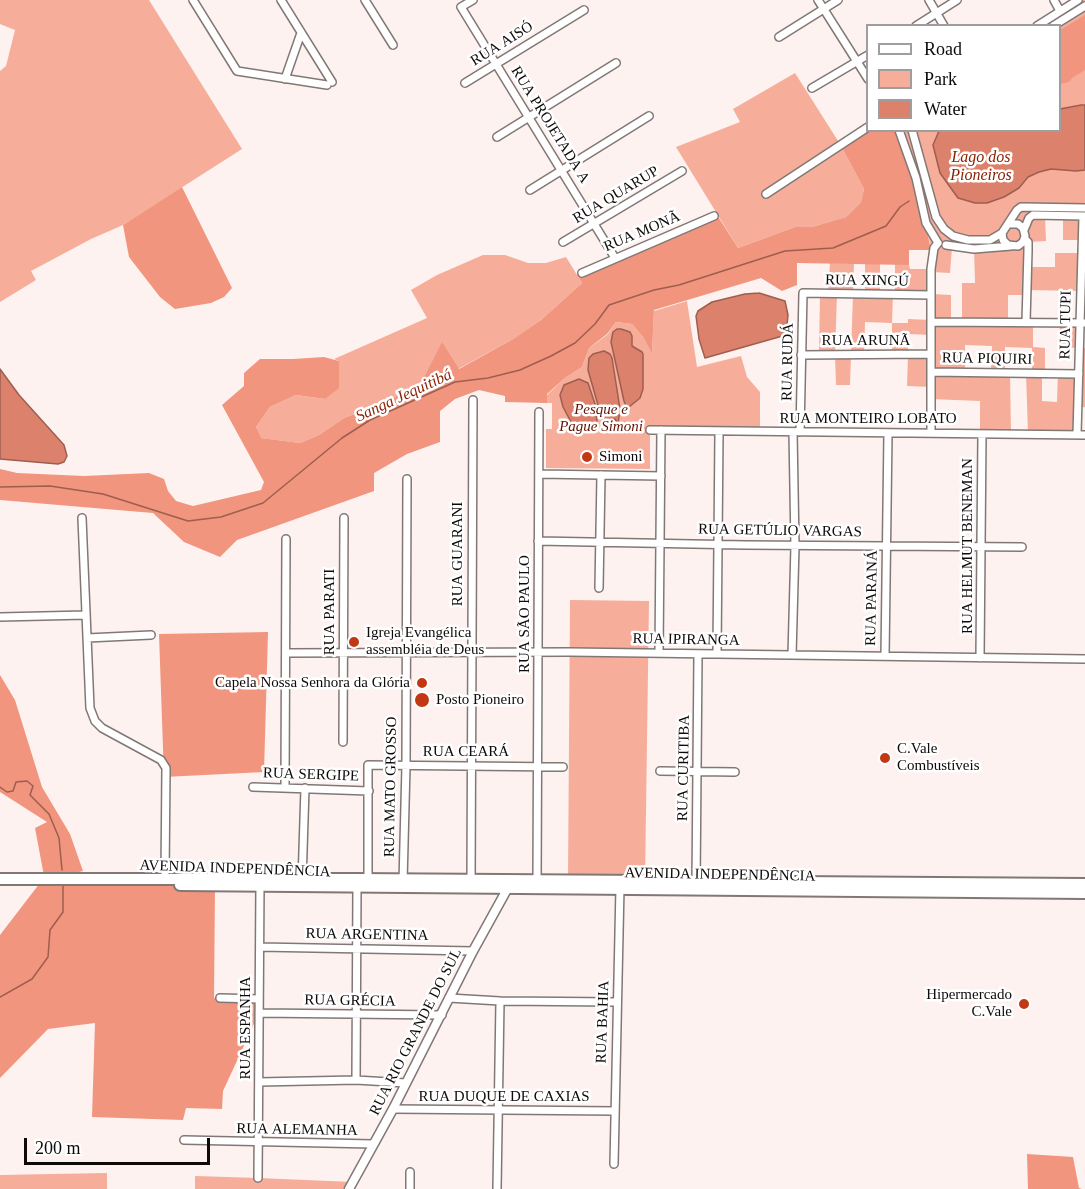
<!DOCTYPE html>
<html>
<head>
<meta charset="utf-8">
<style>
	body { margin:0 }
	#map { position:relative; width:1085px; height:1189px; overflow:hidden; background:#fdf2f0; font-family:"Times New Roman",serif }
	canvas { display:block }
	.legend { position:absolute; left:866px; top:24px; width:195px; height:108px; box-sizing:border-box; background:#fff; border:2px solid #9f9d9d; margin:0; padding:8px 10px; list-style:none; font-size:18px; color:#0e0a0a }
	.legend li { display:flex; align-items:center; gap:12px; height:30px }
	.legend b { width:30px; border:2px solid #9f9d9d }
	.scale { position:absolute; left:24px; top:1138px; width:186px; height:27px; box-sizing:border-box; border:3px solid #0e0a0a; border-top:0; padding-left:8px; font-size:18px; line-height:21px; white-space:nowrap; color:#0e0a0a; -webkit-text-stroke:4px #fff; paint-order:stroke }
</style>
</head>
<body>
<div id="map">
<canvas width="1085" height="1189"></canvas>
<ul class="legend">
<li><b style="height:8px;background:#fff"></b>Road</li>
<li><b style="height:16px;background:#f6ad9a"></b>Park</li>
<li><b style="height:16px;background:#dc826c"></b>Water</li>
</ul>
<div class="scale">200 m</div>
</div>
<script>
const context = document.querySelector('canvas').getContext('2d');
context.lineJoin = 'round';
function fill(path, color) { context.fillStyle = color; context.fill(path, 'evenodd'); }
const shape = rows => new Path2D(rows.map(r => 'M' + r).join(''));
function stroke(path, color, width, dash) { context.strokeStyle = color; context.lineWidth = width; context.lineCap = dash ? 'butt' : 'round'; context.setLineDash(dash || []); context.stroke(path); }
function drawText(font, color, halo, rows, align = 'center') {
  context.font = font + ' "Times New Roman",serif'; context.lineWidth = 5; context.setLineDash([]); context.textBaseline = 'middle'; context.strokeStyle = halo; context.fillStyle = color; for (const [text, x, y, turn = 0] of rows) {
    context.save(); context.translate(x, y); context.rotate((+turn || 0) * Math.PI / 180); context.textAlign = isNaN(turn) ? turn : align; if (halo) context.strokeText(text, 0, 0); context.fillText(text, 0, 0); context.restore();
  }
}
fill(shape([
	[0,0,149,0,242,149,123,225,91,239,31,271,36,280,0,302,0,71,6,66,15,30,0,24],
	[1078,0,1085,0,1085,251,1082,240,1063,240,1063,217,1045,216,1046,241,1028,242,1022,246,1028,251,1028,267,1055,267,1055,253,1082,253,1085,263,1085,323,1080,323,1080,348,1085,348,1085,407,1078,408,1077,435,1028,434,1026,373,1032,373,1032,348,1005,347,1005,373,1010,373,1011,434,980,434,980,401,931,399,931,387,907,386,908,355,892,354,892,323,865,322,864,354,851,355,850,385,836,385,835,355,819,355,820,293,828,293,830,263,854,264,853,293,865,294,865,264,880,264,880,294,893,294,892,323,908,323,908,319,931,320,931,295,895,294,895,264,909,265,910,269,931,269,931,246,899,131,1060,130,1060,26,1037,25],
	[952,247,974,249,975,283,962,283,962,321,951,321,951,295,932,294,932,272,950,273],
	[1027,290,1080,291,1080,323,1060,323,1059,347,1079,348,1078,374,1058,374,1057,402,1042,401,1042,374,1045,374,1045,348,1033,347,1033,322,1008,322,1008,295,1027,295],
	[837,294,853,294,851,354,835,354],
	[908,334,931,335,931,354,908,354],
	[965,345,992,346,991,372,965,372],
	[795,73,840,144,864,189,861,202,846,217,812,227,795,227,738,248,676,147,740,122,733,109],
	[483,255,505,255,528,263,546,263,566,257,582,283,541,320,513,339,458,369,442,343,420,385,380,404,344,418,319,435,300,443,260,438,256,427,270,407,296,395,325,399,339,361,334,359,427,318,411,290,437,275],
	[687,301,697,367,741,356,747,377,760,392,760,432,650,431,650,469,546,468,546,429,552,429,552,403,547,403,547,395,565,378,582,367,589,348,607,335,616,322,632,324,643,337,652,352,654,311],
	[570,600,649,601,645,881,568,881],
	[107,1173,107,1189,0,1189,0,1175],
	[195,1176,258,1178,353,1182,349,1189,195,1189]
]), '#f6ad9a');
fill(shape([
	[1085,15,1085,70,1072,78,1069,82,1060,84,1060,30],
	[868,130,899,131,916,178,931,250,909,250,909,265,797,263,797,285,782,291,761,278,654,310,652,353,643,337,632,324,616,322,607,334,589,348,582,367,565,378,547,394,547,403,505,402,505,396,479,390,455,399,440,411,440,442,407,454,374,473,374,491,237,540,220,557,184,542,153,513,0,500,0,469,17,473,84,476,149,473,164,479,168,491,176,501,193,506,261,490,264,482,222,405,244,386,244,373,260,359,293,359,324,357,339,361,339,388,325,399,296,395,270,407,256,427,261,438,300,443,319,435,344,418,380,404,420,385,442,342,459,369,513,339,541,320,582,283,577,275,714,216,717,215,738,248,795,227,812,227,846,217,861,202,864,189,840,144],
	[182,187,232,288,224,297,211,303,175,309,160,297,129,257,123,225],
	[268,632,264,772,164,777,159,634],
	[0,675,15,700,42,787,70,834,83,871,62,876,44,876,35,828,47,822,0,792],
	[43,879,126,880,161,885,215,886,214,998,259,999,259,1013,223,1091,222,1109,186,1108,183,1120,92,1117,95,1023,48,1029,0,1078,0,935],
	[1027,1154,1073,1157,1079,1188,1082,1189,1028,1189]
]), '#f1957e');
const water = shape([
	[1081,105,1085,105,1085,170,1076,171,1051,169,1039,172,1028,177,1019,188,1004,197,987,203,975,203,958,198,940,173,933,145,939,131,1060,130,1060,109,1081,105],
	[759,293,785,301,788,315,786,335,705,358,699,339,696,316,698,311,712,302,745,294,759,293],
	[617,329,621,329,630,332,632,336,632,346,642,352,643,354,643,389,640,398,629,407,626,406,624,401,611,342,613,332,617,329],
	[604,351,610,354,612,358,620,409,618,424,615,419,610,422,614,427,605,424,602,419,588,370,589,358,593,354,604,351],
	[0,369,19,395,64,445,67,456,64,462,58,464,0,459,0,369],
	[579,379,588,383,595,404,597,420,596,424,581,429,577,429,571,422,563,407,560,395,564,385,579,379]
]);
fill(water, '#dc826c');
stroke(water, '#9e5e4f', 1.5);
stroke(shape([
	[0,487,50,486,103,494,188,521,221,517,263,503,342,438,370,420,455,382,488,378,520,370,551,356,575,343,595,324,609,305,654,290,679,285,785,251,833,248,886,226,900,207,909,201],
	[0,787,7,792,13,791,16,782,27,781,33,786,30,795,49,814,59,838,62,870],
	[0,997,32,979,48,957,50,930,63,912,63,885]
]), '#9e5e4f', 1.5);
const minor = shape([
	[193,0,237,71,327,85],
	[281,0,332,82],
	[365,0,393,45],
	[473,0,461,7,615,258],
	[818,0,868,79],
	[929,0,944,26],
	[1054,0,1060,11],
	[916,26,957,0],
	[1037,26,1078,0],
	[1053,26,1085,6],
	[779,37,838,0],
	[285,79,301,33],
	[465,83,584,10],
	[812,88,868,55],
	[899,130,916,178,926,223,938,243],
	[912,130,936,217,944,229,953,236,968,240,990,240,1002,233,1017,210,1021,207,1085,208],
	[497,137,616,63],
	[530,190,649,116],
	[766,194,868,127],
	[1024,230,1029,218,1033,215,1085,216],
	[1002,233,1003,240,1008,245,1018,246,1023,242,1025,236,1023,228,1018,224,1009,224],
	[1025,239,1028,242,1028,251,1026,322],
	[563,242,682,171],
	[946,245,974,249,1011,246],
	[582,273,714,216],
	[932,322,1085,323],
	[801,355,931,354],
	[931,372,1079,374],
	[650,430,1085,435],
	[800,432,803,293,931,295],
	[931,433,931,269,934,248,938,243],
	[1077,435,1083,216],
	[539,474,661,476],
	[82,518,90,708,95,721,102,728,161,760,166,768,165,878],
	[538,541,745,545,1022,547],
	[599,588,601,475],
	[0,617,86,615],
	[87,638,151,635],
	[286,653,570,652,1085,659],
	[659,653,661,430],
	[717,654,719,432],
	[792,655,795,546,793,432],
	[885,656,888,433],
	[980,658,982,434],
	[343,742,344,518],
	[660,771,735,772],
	[253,787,369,791],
	[285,788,286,539],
	[368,879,368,765,563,767],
	[302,882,305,788],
	[403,882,406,766,407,479],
	[471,882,473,400],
	[537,883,539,412],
	[696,885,698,654],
	[260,947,473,951],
	[220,998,259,999],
	[449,998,500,1001,617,1002],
	[259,1013,442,1015],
	[356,1080,357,885],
	[259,1082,356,1080,406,1083],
	[393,1109,615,1111],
	[184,1140,373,1144],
	[614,1164,620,887],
	[258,1178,260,883],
	[410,1189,410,1172],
	[497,1189,500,1001]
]);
const tertiary = shape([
	[349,1189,393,1109,473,951,510,884]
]);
const primary = shape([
	[0,879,357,879,1085,884],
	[180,885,1085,893]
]);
stroke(minor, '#817875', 10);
stroke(tertiary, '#817875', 11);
stroke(primary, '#817875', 14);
stroke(minor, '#fff', 7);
stroke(tertiary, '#fff', 8);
stroke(primary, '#fff', 10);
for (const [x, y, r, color] of [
	[587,457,6,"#c23815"],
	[354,642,6,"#c23815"],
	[422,683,6,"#c23815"],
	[422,700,8,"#c23815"],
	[885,758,6,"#c23815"],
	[1024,1004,6,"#c23815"]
]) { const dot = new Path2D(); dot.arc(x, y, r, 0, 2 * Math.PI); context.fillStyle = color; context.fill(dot); stroke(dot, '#fff', 2); }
drawText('15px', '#0e0a0a', '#fff', [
	["RUA AISÓ",502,44,-32],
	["RUA PROJETADA A",550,125,58],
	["RUA QUARUP",616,195,-31],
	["RUA MONÃ",642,232,-23],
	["RUA XINGÚ",867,281,1],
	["RUA TUPI",1066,325,-89],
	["RUA ARUNÃ",866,341],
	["RUA PIQUIRI",987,359,1],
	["RUA RUDÁ",788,362,-89],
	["RUA MONTEIRO LOBATO",868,419],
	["RUA GETÚLIO VARGAS",780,531,1],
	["RUA HELMUT BENEMAN",968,546,-90],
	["RUA GUARANI",458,554,-90],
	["RUA PARANÁ",872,598,-89],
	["RUA PARATI",330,612,-90],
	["RUA SÃO PAULO",525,614,-90],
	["RUA IPIRANGA",686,640,1],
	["RUA CEARÁ",466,752],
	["RUA CURITIBA",684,768,-89],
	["RUA SERGIPE",311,775,2],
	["RUA MATO GROSSO",391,787,-89],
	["AVENIDA INDEPENDÊNCIA",235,869,2],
	["AVENIDA INDEPENDÊNCIA",720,875,1],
	["RUA ARGENTINA",367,935,1],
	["RUA GRÉCIA",350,1001,1],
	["RUA BAHIA",603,1022,-88],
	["RUA ESPANHA",246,1028,-90],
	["RUA RIO GRANDE DO SUL",416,1032,-63],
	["RUA DUQUE DE CAXIAS",504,1097],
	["RUA ALEMANHA",297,1130,1]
]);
drawText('italic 15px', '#631200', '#fff', [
	["Pesque e",601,410],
	["Pague Simoni",601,427]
]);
drawText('15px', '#0e0a0a', '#fff', [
	["Simoni",599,457],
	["Igreja Evangélica",366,633],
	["assembléia de Deus",366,650],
	["Capela Nossa Senhora da Glória",410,683,"right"],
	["Posto Pioneiro",436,700],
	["C.Vale",897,749],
	["Combustíveis",897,766],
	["Hipermercado",1012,995,"right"],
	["C.Vale",1012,1012,"right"]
], 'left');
drawText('italic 16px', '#891e01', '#fff', [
	["Lago dos",981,158],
	["Pioneiros",981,176],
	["Sanga Jequitibá",404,396,-25]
]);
</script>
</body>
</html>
